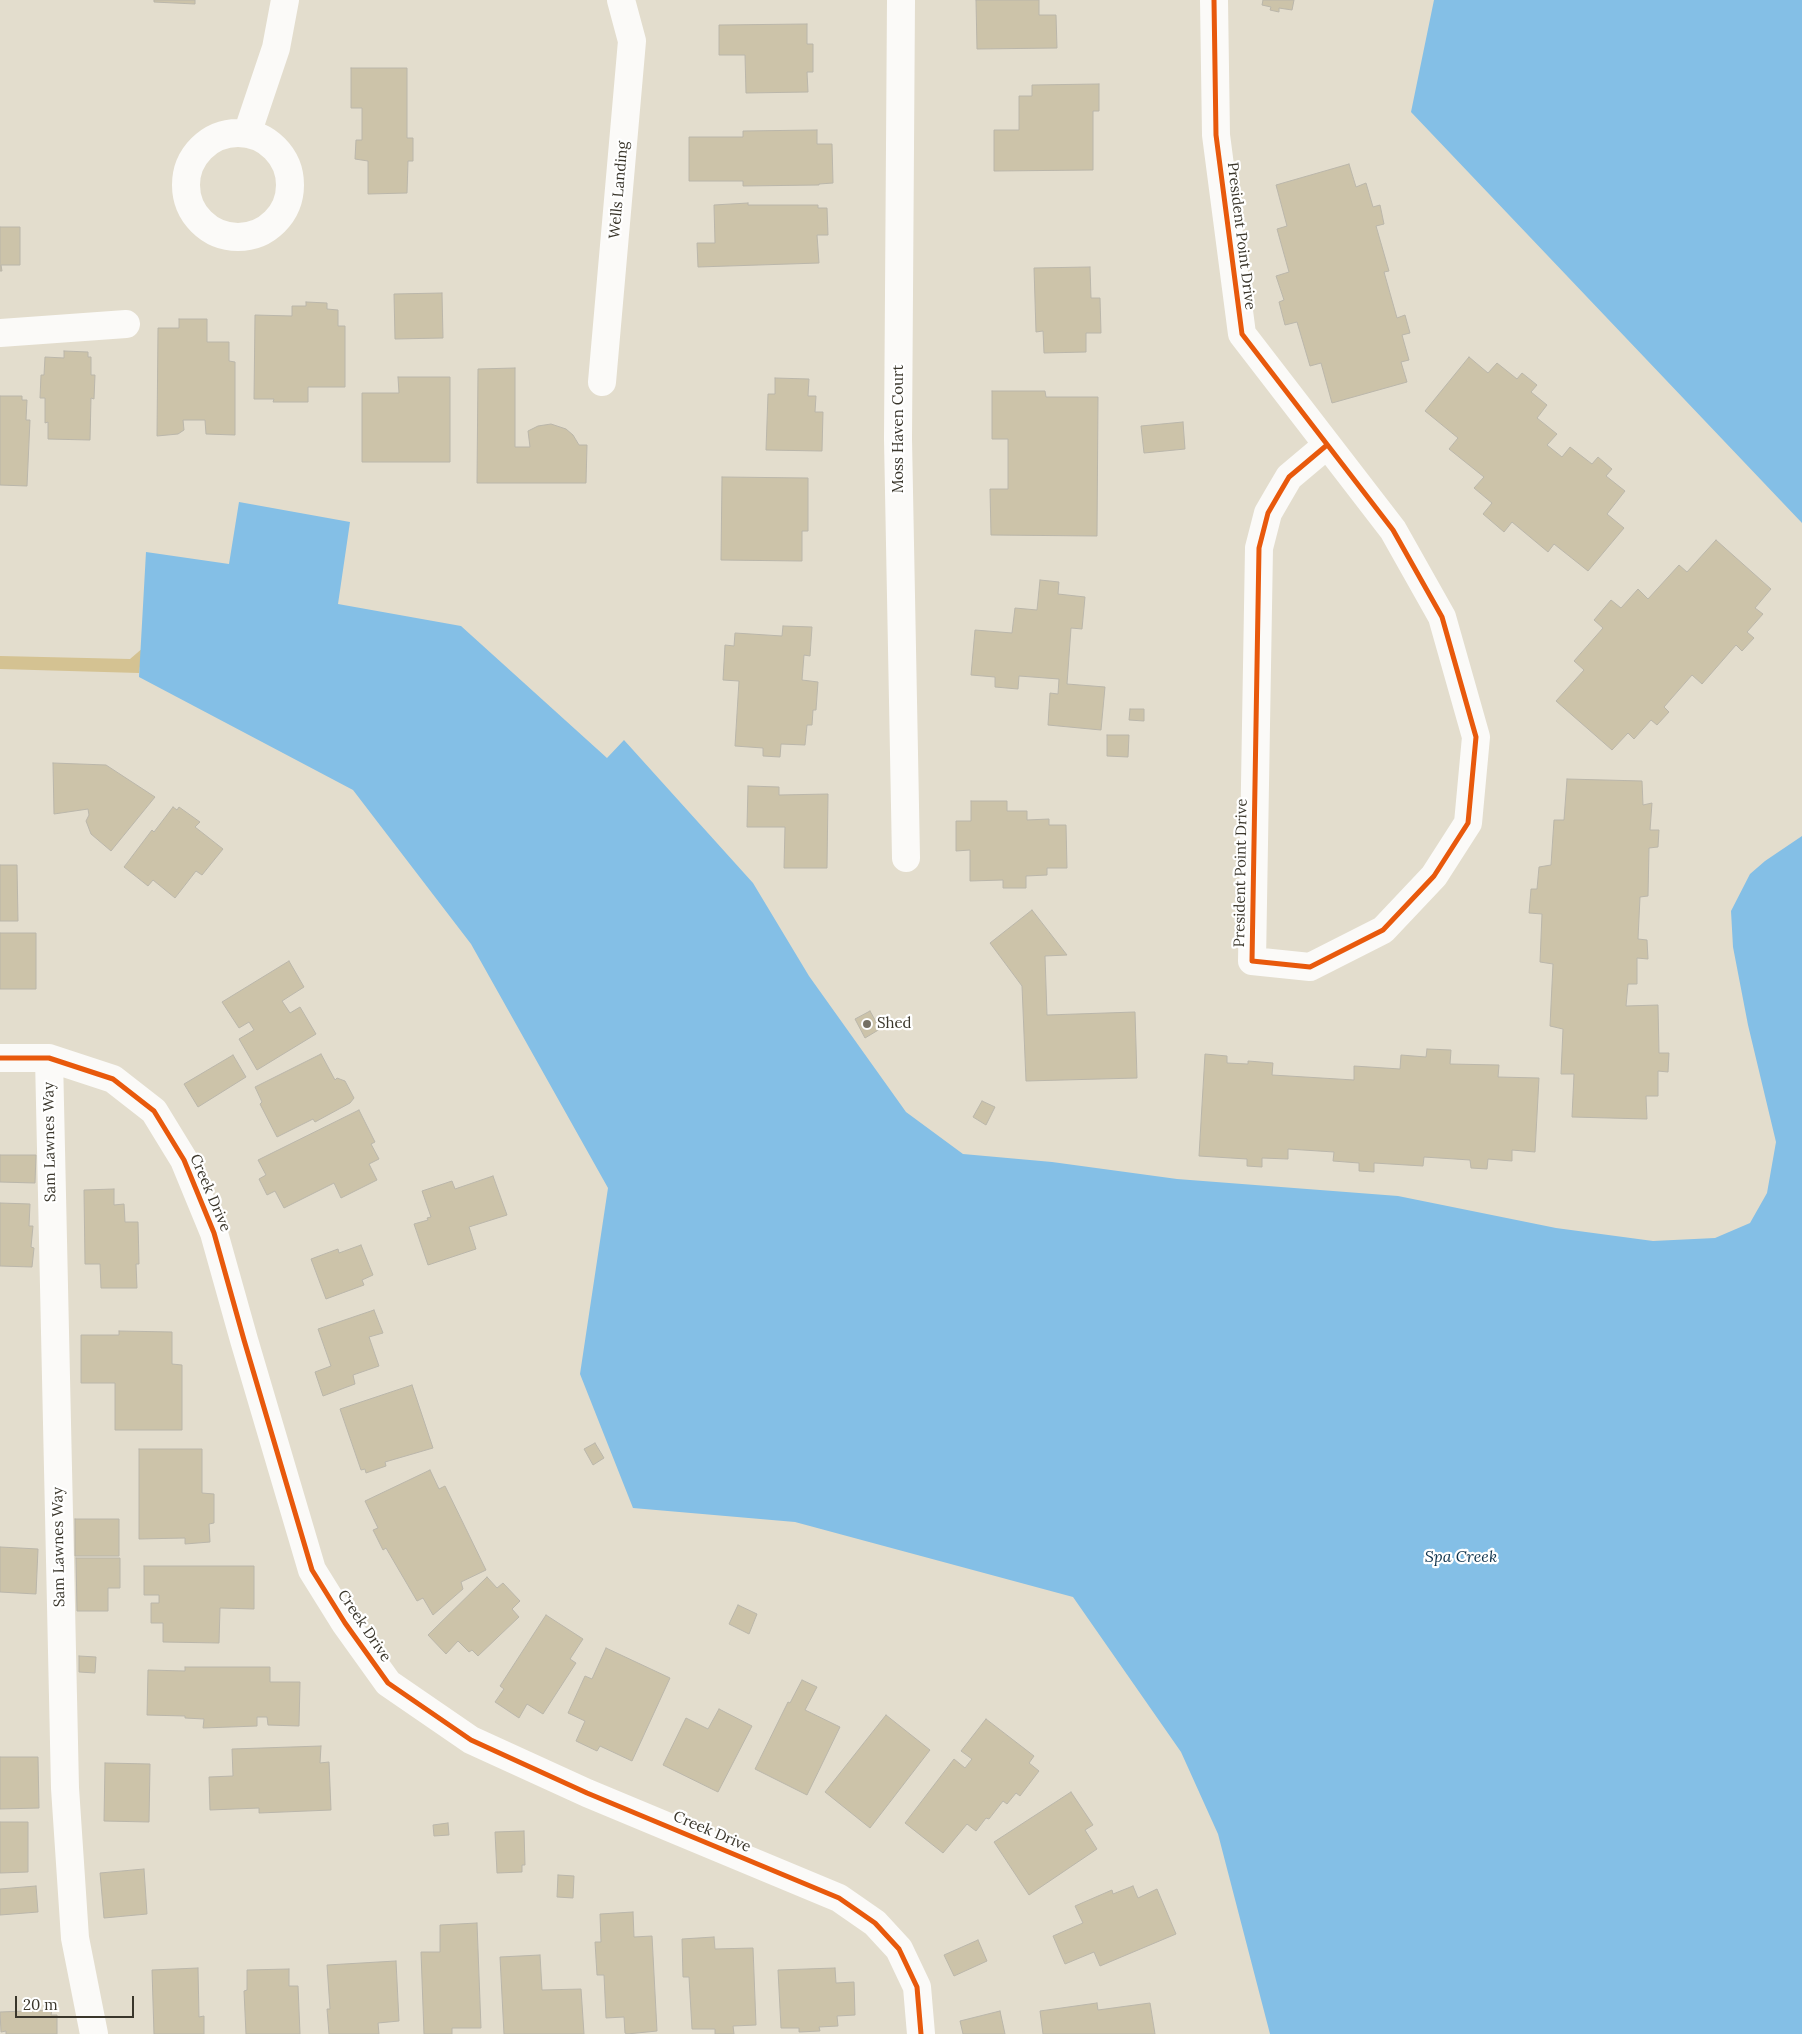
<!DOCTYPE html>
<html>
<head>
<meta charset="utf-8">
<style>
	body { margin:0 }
	#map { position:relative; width:1802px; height:2034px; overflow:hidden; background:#e3ddcd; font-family:Lora,serif }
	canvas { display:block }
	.scale { position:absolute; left:15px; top:1996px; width:119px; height:22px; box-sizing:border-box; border:2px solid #3a362b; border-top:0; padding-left:6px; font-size:15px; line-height:18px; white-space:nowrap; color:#3a362b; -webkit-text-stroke:4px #fff; paint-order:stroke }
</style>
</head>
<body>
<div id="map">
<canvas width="1802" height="2034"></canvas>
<div class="scale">20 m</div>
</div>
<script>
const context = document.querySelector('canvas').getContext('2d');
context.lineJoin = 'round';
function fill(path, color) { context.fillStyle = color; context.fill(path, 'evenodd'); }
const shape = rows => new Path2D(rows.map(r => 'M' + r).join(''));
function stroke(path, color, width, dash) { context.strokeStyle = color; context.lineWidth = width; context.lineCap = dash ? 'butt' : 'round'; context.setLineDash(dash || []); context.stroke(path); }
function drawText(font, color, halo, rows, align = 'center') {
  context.font = font + ' Lora,serif'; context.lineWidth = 4.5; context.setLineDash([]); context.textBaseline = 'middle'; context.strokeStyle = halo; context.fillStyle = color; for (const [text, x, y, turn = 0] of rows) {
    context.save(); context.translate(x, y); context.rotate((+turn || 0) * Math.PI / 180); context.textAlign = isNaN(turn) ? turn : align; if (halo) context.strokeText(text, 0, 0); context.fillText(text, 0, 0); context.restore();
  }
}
fill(shape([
	[151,641,141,659,139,673,0,669,0,656,130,659]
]), '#d4c292');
fill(shape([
	[1434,0,1802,0,1802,523,1411,112],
	[239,502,350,522,338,604,461,626,607,758,624,740,753,883,809,976,906,1112,963,1154,1052,1162,1177,1179,1398,1196,1556,1228,1653,1241,1715,1238,1750,1223,1767,1193,1776,1142,1748,1025,1733,947,1731,911,1750,874,1765,861,1802,836,1802,2034,1270,2034,1218,1834,1181,1752,1073,1597,795,1522,633,1508,580,1374,608,1188,471,944,353,790,139,677,146,552,229,564]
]), '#84bfe6');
const building = shape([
	[154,0,195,0,195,4,154,2,154,0],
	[976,0,1039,0,1039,15,1056,15,1057,48,977,49,976,0],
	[1263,0,1294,0,1292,10,1279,8,1279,12,1270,10,1271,7,1262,5,1263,0],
	[807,24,807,44,813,44,813,72,807,72,808,92,746,93,745,55,719,55,719,25,807,24],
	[351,68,407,68,407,138,413,138,413,161,408,161,407,193,368,194,368,161,355,159,356,140,362,140,362,108,351,108,351,68],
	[1099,84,1099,111,1093,111,1093,170,994,171,994,130,1019,130,1019,96,1032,96,1032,85,1099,84],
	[817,130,817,144,832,144,833,183,819,184,819,185,743,186,743,181,689,181,689,137,743,137,743,131,817,130],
	[1349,164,1356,187,1366,183,1373,207,1380,205,1384,224,1376,226,1389,271,1384,272,1397,318,1405,315,1410,333,1402,335,1409,360,1401,362,1407,382,1332,403,1321,363,1310,366,1297,322,1285,325,1279,302,1284,300,1276,276,1289,272,1277,229,1287,226,1276,185,1349,164],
	[748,203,748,205,818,205,818,208,827,208,828,235,817,235,819,263,698,267,697,243,715,243,714,205,748,203],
	[0,227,20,227,20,265,1,265,2,271,0,271,0,227],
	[1090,267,1091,298,1100,298,1101,333,1086,333,1086,352,1044,353,1043,331,1036,332,1034,268,1090,267],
	[442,293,443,338,395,339,394,294,442,293],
	[306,302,327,303,327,309,338,310,338,326,345,326,345,387,308,387,308,402,273,402,274,399,254,399,255,315,292,316,292,306,306,306,306,302],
	[179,319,207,319,207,342,229,342,229,361,235,362,235,435,206,434,205,420,183,420,184,430,178,434,157,436,158,328,179,328,179,319],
	[64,351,88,352,88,357,91,357,91,375,95,375,94,399,91,398,90,440,48,439,48,422,45,423,45,398,40,398,41,375,44,375,45,357,64,358,64,351],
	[1469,357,1488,373,1497,363,1517,379,1522,373,1537,385,1531,392,1547,405,1537,418,1557,434,1547,445,1562,457,1570,447,1592,464,1598,457,1612,469,1606,476,1625,491,1607,514,1624,528,1588,571,1554,544,1548,552,1512,522,1504,532,1483,514,1492,503,1474,488,1484,477,1449,449,1458,438,1425,411,1469,357],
	[515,368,515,447,530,447,528,431,538,426,551,424,566,429,573,435,579,445,587,445,586,483,477,483,478,369,515,368],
	[398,377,450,377,450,462,362,462,362,393,399,393,398,377],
	[775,378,809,379,808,396,816,396,815,412,823,412,822,451,766,450,768,394,775,394,775,378],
	[992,391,1045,391,1046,397,1098,397,1097,536,991,535,990,489,1008,489,1008,439,992,439,992,391],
	[0,396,22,396,22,400,27,400,26,420,30,420,27,486,0,485,0,396],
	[1183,422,1185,449,1144,453,1141,426,1183,422],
	[722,477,808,478,808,531,802,531,802,561,721,560,722,477],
	[1716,540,1771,589,1755,608,1763,614,1747,632,1754,638,1742,651,1736,645,1702,684,1692,675,1664,707,1669,712,1657,725,1651,720,1634,739,1628,733,1612,750,1556,701,1584,670,1574,661,1603,628,1594,620,1611,600,1621,608,1638,589,1648,599,1679,565,1687,572,1716,540],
	[1040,580,1059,582,1058,594,1085,597,1082,629,1071,628,1067,684,1105,687,1101,730,1048,725,1050,693,1058,694,1059,679,1019,676,1018,689,995,687,995,677,971,675,975,630,1012,633,1015,608,1037,610,1040,580],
	[783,626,812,627,810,656,804,655,802,680,818,682,816,710,813,710,812,725,807,725,805,745,781,744,780,757,763,756,763,748,735,746,739,681,723,680,725,645,734,646,735,633,782,636,783,626],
	[1130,709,1144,709,1144,721,1129,720,1130,709],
	[1107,735,1129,735,1128,757,1107,756,1107,735],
	[53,763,106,765,155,797,111,851,91,834,86,821,89,815,88,809,54,814,53,763],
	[1567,779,1642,781,1643,805,1652,803,1650,830,1659,830,1658,847,1649,848,1648,896,1640,897,1638,939,1647,940,1648,959,1637,958,1637,984,1628,984,1626,1006,1658,1005,1659,1053,1669,1053,1668,1072,1658,1071,1658,1096,1646,1096,1647,1119,1572,1117,1574,1074,1561,1074,1563,1029,1550,1026,1553,964,1540,962,1542,914,1529,913,1531,889,1537,889,1539,867,1551,865,1554,820,1564,820,1567,779],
	[748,786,779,787,779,795,828,794,827,868,784,868,785,827,747,827,748,786],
	[971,801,1007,801,1007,811,1027,811,1027,820,1049,819,1049,825,1066,825,1067,868,1047,868,1047,875,1026,876,1026,888,1003,888,1003,880,970,881,970,850,956,851,956,821,971,821,971,801],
	[173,807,177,810,179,807,200,822,195,827,223,849,202,875,196,871,175,898,153,880,148,886,124,867,152,830,154,832,173,807],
	[0,865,17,865,18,921,0,921,0,865],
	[1032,910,1067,955,1045,956,1047,1015,1135,1012,1137,1078,1026,1081,1022,986,990,943,1032,910],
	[0,933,36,933,36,989,0,989,0,933],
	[289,961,304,987,282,1001,290,1013,300,1007,316,1034,257,1070,239,1039,254,1030,249,1022,239,1028,222,1002,289,961],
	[870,1011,880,1029,865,1038,855,1019,870,1011],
	[1427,1049,1451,1050,1450,1064,1499,1065,1498,1077,1539,1078,1535,1152,1512,1150,1512,1161,1488,1159,1487,1169,1471,1168,1470,1160,1424,1157,1423,1166,1374,1163,1374,1172,1359,1171,1359,1163,1333,1161,1334,1152,1288,1149,1288,1159,1262,1158,1262,1167,1247,1166,1247,1159,1199,1156,1205,1054,1227,1056,1227,1063,1248,1064,1248,1061,1273,1063,1272,1075,1354,1080,1354,1066,1400,1069,1401,1055,1426,1057,1427,1049],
	[321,1054,335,1080,337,1078,345,1081,354,1098,350,1103,315,1122,313,1119,277,1137,260,1104,262,1102,255,1087,321,1054],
	[233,1055,246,1077,198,1107,184,1084,233,1055],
	[982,1101,995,1107,986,1125,973,1117,982,1101],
	[359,1110,375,1142,371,1144,379,1159,369,1164,377,1180,341,1198,334,1183,284,1208,275,1191,267,1195,259,1179,266,1175,258,1160,359,1110],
	[0,1155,36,1155,35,1183,0,1182,0,1155],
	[493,1176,507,1215,469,1227,476,1249,428,1265,414,1224,428,1220,427,1218,431,1217,422,1191,452,1181,455,1189,493,1176],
	[114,1189,114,1205,124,1204,125,1222,138,1222,139,1264,136,1264,137,1288,101,1288,100,1264,85,1264,84,1190,114,1189],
	[0,1203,30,1204,29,1226,33,1226,31,1247,34,1248,32,1267,0,1266,0,1203],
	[361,1245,373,1275,362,1280,364,1285,326,1299,311,1259,338,1249,339,1253,361,1245],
	[374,1310,383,1333,369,1337,379,1366,353,1375,355,1384,323,1396,315,1372,331,1366,318,1329,374,1310],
	[119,1331,172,1332,172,1364,182,1365,182,1430,115,1430,115,1383,81,1383,81,1335,119,1335,119,1331],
	[412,1385,433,1448,385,1462,386,1466,366,1473,365,1469,361,1470,340,1409,412,1385],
	[595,1443,604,1458,593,1465,584,1449,595,1443],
	[139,1449,202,1449,202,1493,214,1494,214,1523,209,1524,210,1542,185,1544,185,1538,139,1539,139,1449],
	[430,1470,439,1489,445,1486,486,1570,461,1582,463,1589,433,1615,423,1598,417,1601,386,1548,383,1550,373,1530,378,1528,365,1501,430,1470],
	[75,1519,119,1519,119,1556,75,1556,75,1519],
	[0,1547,38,1549,36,1594,0,1592,0,1547],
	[76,1558,120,1558,120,1588,108,1588,108,1611,77,1611,76,1558],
	[144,1566,254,1566,254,1609,220,1608,219,1643,163,1642,163,1623,151,1623,151,1603,159,1603,159,1595,144,1595,144,1566],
	[487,1577,497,1588,503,1583,520,1601,512,1609,519,1617,478,1656,472,1650,469,1652,458,1641,446,1654,428,1635,487,1577],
	[738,1605,757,1614,749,1634,729,1624,738,1605],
	[546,1615,583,1639,570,1659,576,1663,543,1714,527,1704,519,1718,495,1702,504,1689,500,1686,546,1615],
	[606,1648,670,1678,632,1761,600,1746,597,1751,576,1741,585,1721,568,1713,585,1676,592,1679,606,1648],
	[79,1656,96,1657,95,1673,79,1672,79,1656],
	[185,1667,270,1667,270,1682,300,1682,299,1726,268,1725,267,1717,257,1717,257,1726,203,1728,204,1719,185,1718,185,1716,147,1715,148,1670,185,1671,185,1667],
	[802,1680,817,1687,805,1710,840,1727,807,1795,755,1769,788,1702,790,1703,802,1680],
	[719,1709,752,1726,718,1792,663,1765,686,1718,708,1729,719,1709],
	[886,1715,930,1750,870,1828,825,1792,886,1715],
	[986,1719,1034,1756,1029,1763,1039,1771,1020,1796,1016,1793,1007,1804,1003,1801,989,1819,986,1818,976,1831,967,1824,943,1853,905,1823,954,1759,965,1768,972,1759,961,1751,986,1719],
	[321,1746,320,1763,329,1762,331,1810,259,1813,259,1808,210,1810,209,1777,233,1776,232,1749,321,1746],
	[0,1757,38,1757,39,1808,0,1809,0,1757],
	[105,1763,150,1764,149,1822,104,1821,105,1763],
	[1071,1792,1093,1825,1085,1830,1097,1849,1029,1895,994,1842,1071,1792],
	[0,1822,28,1822,28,1872,0,1873,0,1822],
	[448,1823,449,1835,434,1836,433,1825,448,1823],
	[524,1831,525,1865,522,1865,522,1872,497,1873,495,1832,524,1831],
	[144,1869,147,1914,104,1918,100,1873,144,1869],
	[558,1875,574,1876,573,1898,557,1897,558,1875],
	[36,1886,38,1912,0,1915,0,1889,36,1886],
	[1133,1886,1138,1898,1157,1889,1176,1934,1100,1966,1094,1952,1065,1964,1053,1936,1083,1923,1075,1906,1112,1890,1113,1894,1133,1886],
	[633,1912,634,1937,652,1936,657,2031,627,2034,625,2033,624,2017,606,2018,604,1975,597,1975,595,1942,601,1942,600,1914,633,1912],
	[477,1923,481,2028,452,2028,452,2034,424,2034,421,1952,440,1952,440,1925,477,1923],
	[714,1937,715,1949,753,1948,756,2025,733,2026,734,2034,715,2034,715,2029,692,2029,689,1977,683,1977,682,1939,714,1937],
	[978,1940,987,1961,954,1976,944,1955,978,1940],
	[540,1955,542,1990,581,1989,584,2034,504,2034,500,1957,540,1955],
	[396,1961,399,2021,378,2023,379,2034,329,2034,327,2009,330,2009,327,1965,396,1961],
	[198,1968,199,2017,204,2016,204,2034,154,2034,152,1970,198,1968],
	[835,1968,836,1983,854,1982,855,2015,837,2016,838,2026,819,2027,820,2031,799,2032,799,2028,781,2028,778,1970,835,1968],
	[289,1969,289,1986,298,1986,300,2034,246,2034,244,1991,247,1990,247,1970,289,1969],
	[1097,2003,1098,2010,1150,2003,1155,2034,1043,2034,1040,2011,1097,2003],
	[52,2010,51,2015,57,2015,57,2034,6,2034,6,2031,1,2032,0,2012,52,2010],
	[1000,2011,1005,2034,963,2034,960,2021,1000,2011]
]);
fill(building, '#ccc3a9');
stroke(building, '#bab6aa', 1);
stroke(shape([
	[901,0,898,439,906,858],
	[1214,0,1216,135,1242,334,1393,530,1442,617,1476,737,1468,823,1434,876,1383,930,1310,967,1252,961,1259,548,1268,513,1279,494,1289,477,1327,445],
	'186 185a52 52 0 1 1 104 0a52 52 0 1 1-104 0Z',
	[247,134,276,48,285,0],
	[0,333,126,324],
	[602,382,632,41,621,0],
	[0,1058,49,1058,113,1079,154,1111,184,1160,214,1233,244,1340,312,1570,345,1623,388,1683,471,1740,587,1793,839,1898,875,1923,899,1949,917,1987,921,2034],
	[49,1058,65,1788,75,1938,94,2034]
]), '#fbfaf8', 28);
stroke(shape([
	[1214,0,1216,135,1242,334,1393,530,1442,617,1476,737,1468,823,1434,876,1383,930,1310,967,1252,961,1259,548,1268,513,1279,494,1289,477,1327,445],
	[0,1058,49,1058,113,1079,154,1111,184,1160,214,1233,244,1340,312,1570,345,1623,388,1683,471,1740,587,1793,839,1898,875,1923,899,1949,917,1987,921,2034]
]), '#e8590c', 5);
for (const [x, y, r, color] of [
	[867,1024,5,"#757064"]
]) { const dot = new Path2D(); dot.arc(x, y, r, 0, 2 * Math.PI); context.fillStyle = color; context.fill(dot); stroke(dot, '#fff', 2); }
drawText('15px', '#3a362b', '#fff', [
	["Wells Landing",619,190,-85],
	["President Point Drive",1241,236,83],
	["Moss Haven Court",899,429,-90],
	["President Point Drive",1241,873,-89],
	["Sam Lawnes Way",50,1142,-91],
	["Creek Drive",210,1193,67],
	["Sam Lawnes Way",59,1547,-91],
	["Creek Drive",364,1626,56],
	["Creek Drive",712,1832,23]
]);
drawText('15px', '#3a362b', '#fff', [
	["Shed",877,1024]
], 'left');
drawText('italic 16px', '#0e334d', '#fff', [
	["Spa Creek",1461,1557]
]);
</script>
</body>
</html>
